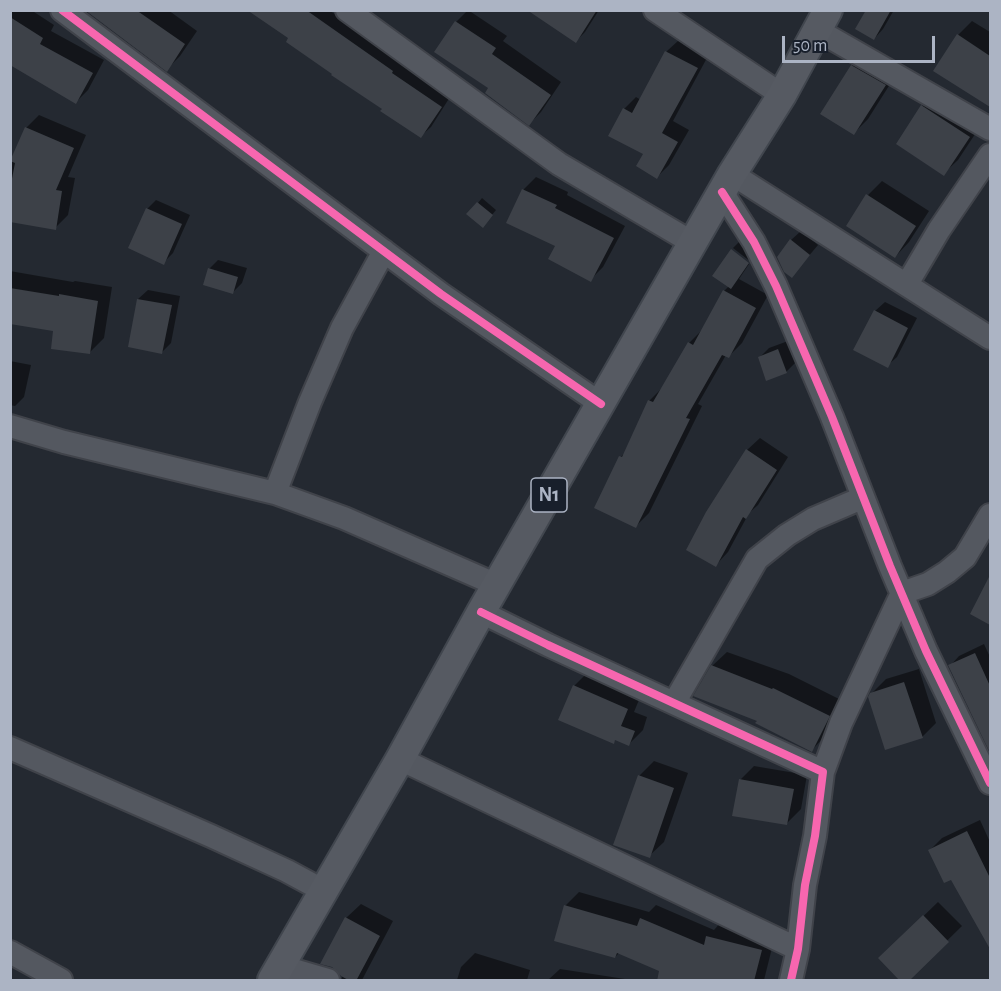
<!DOCTYPE html>
<html>
<head>
<meta charset="utf-8">
<style>
	body { margin:0 }
	#map { position:relative; width:1001px; height:991px; overflow:hidden; background:#242931; font-family:"Alegreya Sans",sans-serif }
	canvas { display:block }
	.frame { position:absolute; inset:0; border:12px solid #acb4c4; pointer-events:none }
	.scale { position:absolute; left:782px; top:36px; width:153px; height:27px; box-sizing:border-box; border:3px solid #acb4c4; border-top:0; padding-left:8px; font-size:18px; line-height:21px; white-space:nowrap; color:#acb4c4; -webkit-text-stroke:4px #181f2b; paint-order:stroke }
</style>
</head>
<body>
<div id="map">
<canvas width="1001" height="991"></canvas>
<div class="frame"></div>
<div class="scale">50 m</div>
</div>
<script>
const context = document.querySelector('canvas').getContext('2d');
context.lineJoin = 'round';
function fill(path, color) { context.fillStyle = color; context.fill(path, 'evenodd'); }
const shape = rows => new Path2D(rows.map(r => 'M' + r).join(''));
function stroke(path, color, width, dash) { context.strokeStyle = color; context.lineWidth = width; context.lineCap = dash ? 'butt' : 'round'; context.setLineDash(dash || []); context.stroke(path); }
function drawText(font, color, halo, rows, align = 'center') {
  context.font = font + ' "Alegreya Sans",sans-serif'; context.lineWidth = 6; context.setLineDash([]); context.textBaseline = 'middle'; context.strokeStyle = halo; context.fillStyle = color; for (const [text, x, y, turn = 0] of rows) {
    context.save(); context.translate(x, y); context.rotate((+turn || 0) * Math.PI / 180); context.textAlign = isNaN(turn) ? turn : align; if (halo) context.strokeText(text, 0, 0); context.fillText(text, 0, 0); context.restore();
  }
}
fill(shape([
	[10,10,31,10,54,25,51,31,104,60,88,90,76,102,10,63],
	[88,10,168,10,197,31,180,56,166,70],
	[250,10,329,10,401,61,400,63,450,97,431,127,421,136,290,38],
	[468,10,507,36,503,41,561,82,541,112,529,124,490,88,456,22],
	[540,10,599,10,585,32,576,41],
	[867,10,894,10,883,29,874,39],
	[972,21,990,32,990,105,935,71,958,35],
	[679,40,708,56,673,121,689,130,669,165,657,177,624,109,636,97,641,100,667,51],
	[867,52,899,70,868,119,854,133,852,66],
	[937,92,983,122,958,160,943,174,922,106],
	[39,115,86,135,68,177,75,178,68,215,55,228,10,221,10,162,26,128],
	[536,177,568,192,567,195,625,226,603,267,590,280,557,245,508,223,524,189],
	[882,181,929,211,909,242,895,257,868,195],
	[482,198,496,210,487,221,478,203],
	[156,200,190,215,173,253,163,263,147,209],
	[801,231,818,245,792,276,791,240],
	[741,240,757,252,751,262,733,248],
	[731,251,749,264,739,279,768,295,742,343,729,356,726,355,698,404,702,406,649,513,636,526,621,457,626,451,649,401,663,387,689,343,702,330,724,291,729,286],
	[218,260,247,268,242,283,233,292,209,269],
	[10,271,73,282,75,281,112,287,104,338,89,353,55,330,10,322],
	[148,290,180,296,171,343,162,352,138,299],
	[885,302,917,318,897,357,887,366,875,311],
	[788,341,796,362,786,372,759,358,769,348],
	[10,361,31,365,24,397,15,406,10,405],
	[760,438,788,457,758,505,749,513,728,552,716,565,747,450],
	[990,578,990,623,972,613],
	[984,644,990,657,990,750,950,666,959,656],
	[727,652,789,674,843,701,826,735,812,750,759,720,712,666],
	[919,669,936,723,922,737,871,694,886,679],
	[588,672,641,695,634,712,647,717,643,730,629,744,616,739,613,742,574,686],
	[654,761,688,773,664,842,649,856,639,776],
	[754,766,807,775,801,809,787,823,740,780],
	[980,820,990,842,990,946,952,878,930,850,942,838],
	[579,892,649,912,656,905,714,930,721,922,775,936,764,980,658,980,661,970,619,953,615,957,565,906],
	[938,902,962,926,907,980,880,958],
	[361,904,393,921,362,980,323,980,328,976,342,979,346,918],
	[475,953,530,970,527,980,457,980,461,967],
	[560,969,625,979,625,980,548,980]
]), '#0007');
fill(shape([
	[85,10,136,10,185,44,167,72],
	[247,10,306,10,393,71,392,73,442,107,421,138,380,111,382,109,331,75,332,74,286,42,288,38],
	[527,10,597,10,576,43],
	[866,10,891,10,874,40,855,29],
	[10,17,43,38,40,44,93,73,76,104,10,65],
	[455,21,496,48,492,54,551,95,529,126,485,93,488,88,434,52],
	[957,34,990,56,990,107,933,71],
	[665,51,698,68,662,133,678,142,657,179,636,166,643,154,608,136,623,108,632,113],
	[851,65,886,85,854,135,820,114],
	[921,105,970,137,944,176,896,144],
	[25,127,74,148,56,190,62,191,56,230,10,222,10,189,15,163,10,161],
	[522,189,557,205,555,208,614,238,591,282,548,259,555,246,506,223],
	[866,194,916,226,895,258,846,226],
	[477,202,493,215,483,228,466,214],
	[146,208,182,224,164,265,128,248],
	[790,239,810,255,792,278,784,272,777,257],
	[731,249,749,263,731,289,712,276],
	[208,268,238,277,233,294,203,285],
	[10,288,59,296,59,294,98,301,90,354,51,349,53,331,10,324],
	[723,290,756,308,729,358,722,355,686,418,690,419,636,528,594,508,619,456,622,457,648,400,653,402,688,342,693,345],
	[137,299,172,305,162,354,128,347],
	[874,310,908,328,888,368,853,350],
	[778,349,787,373,766,381,758,357],
	[746,449,777,470,746,519,743,517,716,567,686,550,706,512],
	[990,575,990,625,970,614],
	[975,653,990,686,990,753,948,665],
	[711,665,772,689,773,688,830,716,812,752,755,723,757,721,693,696],
	[904,682,923,738,885,750,868,697,870,693],
	[573,685,628,709,621,726,635,731,629,746,615,740,614,744,558,720],
	[638,775,674,788,650,858,613,845],
	[739,779,794,789,787,825,732,816],
	[967,831,990,878,990,949,951,880,944,883,928,850],
	[564,905,637,926,640,918,704,945,706,936,762,950,754,981,657,981,659,971,617,953,615,958,554,941],
	[923,915,949,942,909,981,900,981,878,958],
	[345,917,380,936,356,981,350,981,341,976,332,967,320,964]
]), '#3d4148');
const minor = shape([
	[62,10,441,294,601,404],
	[347,10,559,164,693,243],
	[655,10,782,95],
	[817,30,990,129],
	[732,174,990,338],
	[722,192,754,242,776,286,832,417,890,566,926,651,990,783],
	[907,284,939,230,990,155],
	[10,426,64,442,275,493,344,518,497,585],
	[275,493,310,402,342,328,384,251],
	[481,612,548,645,823,772,815,836,805,885,798,949,791,980],
	[674,703,757,559,787,535,813,519,862,498],
	[10,748,211,836,287,871,324,891],
	[400,759,798,949],
	[823,772,841,723,902,593,928,584,947,572,965,557,990,515],
	[10,952,61,980],
	[280,966,328,980]
]);
const major = shape([
	[272,980,400,759,481,612,732,174,782,95,828,10]
]);
stroke(minor, '#40434a', 26);
stroke(major, '#41464e', 32);
stroke(minor, '#545860', 22);
stroke(major, '#565a62', 28);
stroke(shape([
	[62,10,441,294,601,404],
	[722,192,754,242,776,286,832,417,890,566,926,651,990,783],
	[481,612,548,645,823,772,815,836,805,885,798,949,791,980]
]), '#f766af', 8);
for (const [x, y, w] of [
	[549,495,36]
]) { const box = new Path2D(); box.roundRect(x - w / 2, y - 17, w, 34, 4.5); context.fillStyle = '#181f2b'; context.fill(box); stroke(box, '#acb4c4', 1.5); }
drawText('bold 20px', '#acb4c4', null, [
	["N1",549,495]
]);
</script>
</body>
</html>
